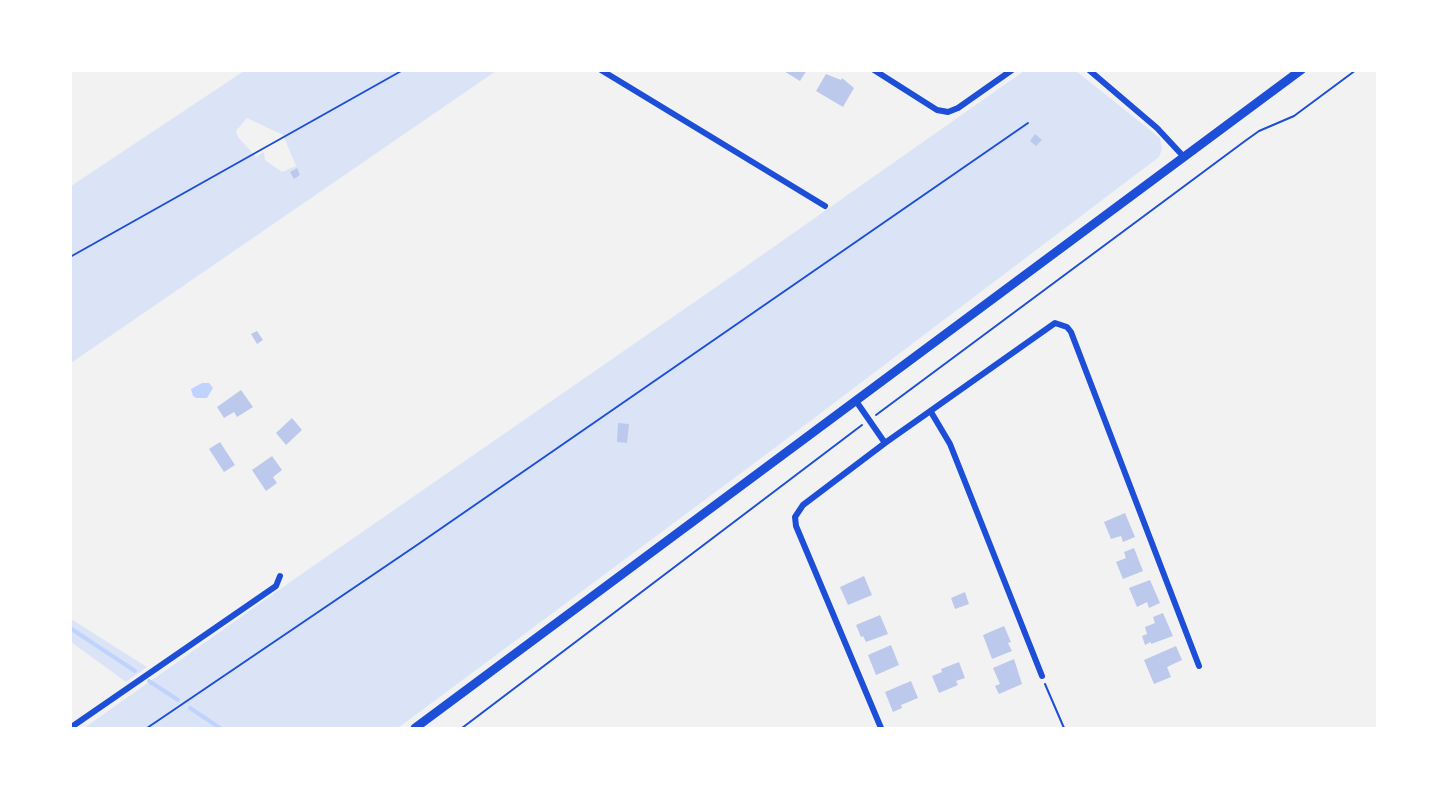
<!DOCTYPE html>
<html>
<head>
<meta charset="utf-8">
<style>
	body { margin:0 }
	#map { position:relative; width:1448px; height:799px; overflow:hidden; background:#f2f2f2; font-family:Figtree,sans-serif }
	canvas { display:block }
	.frame { position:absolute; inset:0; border:72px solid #fff; pointer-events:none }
</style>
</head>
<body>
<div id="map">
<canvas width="1448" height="799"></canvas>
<div class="frame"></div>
</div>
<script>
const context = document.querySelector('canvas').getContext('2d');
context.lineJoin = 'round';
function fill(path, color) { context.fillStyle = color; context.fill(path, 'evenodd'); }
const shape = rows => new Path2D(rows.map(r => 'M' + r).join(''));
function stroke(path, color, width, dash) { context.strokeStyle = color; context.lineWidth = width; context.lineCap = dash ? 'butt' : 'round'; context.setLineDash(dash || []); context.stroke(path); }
fill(shape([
	[244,71,496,71,71,363,71,186],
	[247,118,283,135,296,166,282,172,265,160,264,152,256,157,238,137,236,131],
	[1024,71,1076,71,1160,138,1162,149,1159,157,772,450,398,728,84,728,303,573,745,267],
	[70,619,71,619,147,667,126,682,71,642]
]), '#dbe4f7');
fill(shape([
	[202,383,209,383,213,388,207,398,196,398,193,396,191,389]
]), '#bfd3fe');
stroke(shape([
	[70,628,135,671],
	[149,681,178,700],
	[190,708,220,728]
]), '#bfd3fe', 4);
fill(shape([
	[782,70,807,70,800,81],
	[826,74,841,80,842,78,854,88,843,107,816,91],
	[1035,134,1042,140,1036,146,1030,141],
	[297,168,300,175,294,179,290,172],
	[257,331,263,340,257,344,251,334],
	[241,390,253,407,237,417,234,412,224,418,217,407],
	[292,418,302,430,286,445,276,433],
	[618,423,629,424,627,443,617,442],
	[220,442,235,465,224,472,209,449],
	[272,456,282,470,273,477,277,483,266,491,252,470],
	[1125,513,1135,537,1123,542,1121,536,1111,539,1104,522],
	[1134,548,1143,571,1123,579,1116,562,1126,558,1124,552],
	[864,576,872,595,848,605,840,587],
	[1150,580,1160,603,1149,608,1147,602,1137,607,1129,588],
	[965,592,969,604,955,609,951,598],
	[1163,613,1173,636,1151,644,1151,642,1145,645,1142,636,1147,634,1145,627,1155,623,1153,617],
	[880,615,888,634,866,642,863,636,861,637,856,625],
	[1004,626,1011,642,1008,643,1012,651,992,659,983,635],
	[891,645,899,665,876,675,868,655],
	[1176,646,1182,660,1167,667,1171,677,1154,684,1144,660],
	[1014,659,1022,684,999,694,995,686,1000,684,993,668],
	[959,662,965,678,956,681,958,685,939,693,932,676,942,672,941,669],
	[911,681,918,698,901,705,902,708,893,712,885,692]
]), '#bdc9ec');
stroke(shape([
	[70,257,403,70],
	[876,415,1245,141,1259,131,1294,116,1356,70],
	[1045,684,1064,728],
	[147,728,417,545,1028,123],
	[462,728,862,425]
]), '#1d4ed8', 2);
stroke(shape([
	[601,70,825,206],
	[874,70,937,110,948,112,958,108,1012,70],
	[1089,70,1157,128,1184,157],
	[856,401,885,443],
	[931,412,950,444,1042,676],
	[70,728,276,586,280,576],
	[881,728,796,526,795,517,803,505,885,443,1055,323,1067,327,1071,332,1199,666]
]), '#1d4ed8', 6);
stroke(shape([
	[415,728,1301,70]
]), '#1d4ed8', 9);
</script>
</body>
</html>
